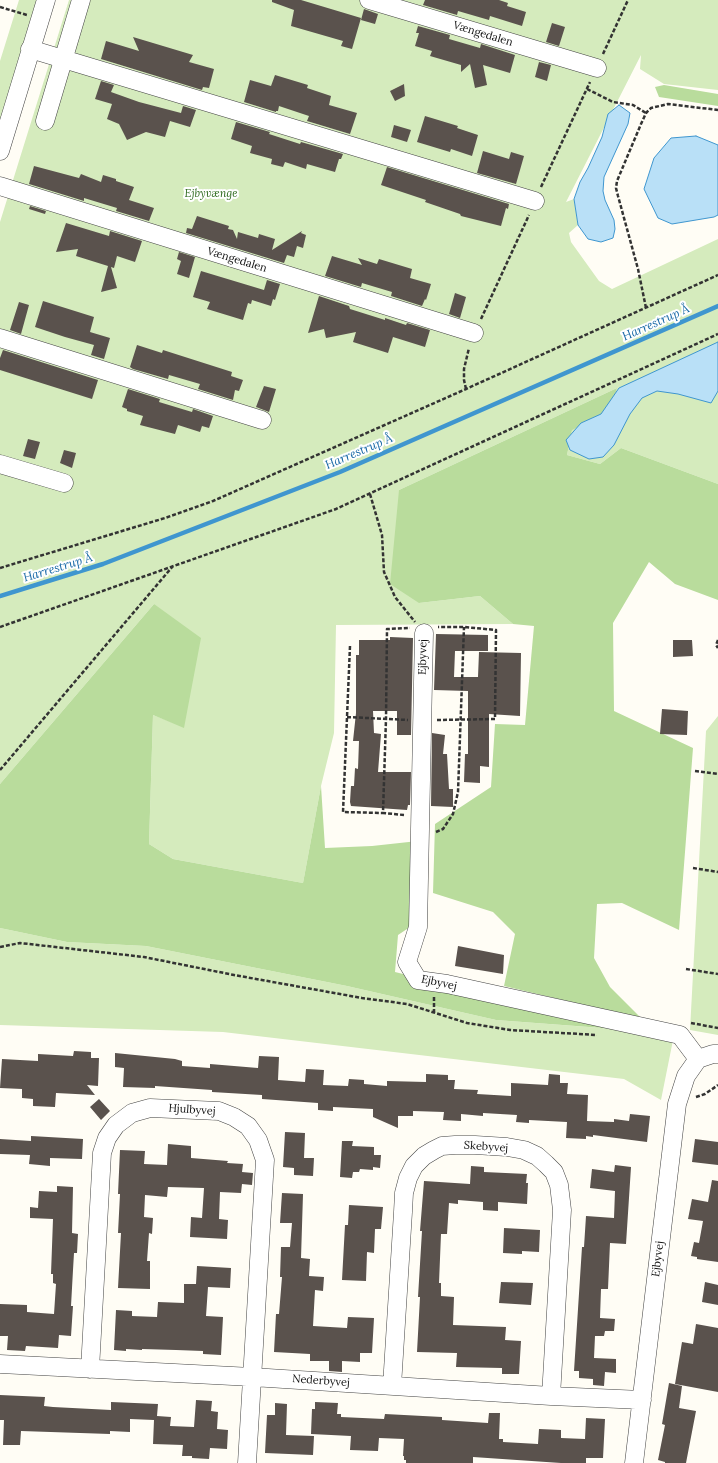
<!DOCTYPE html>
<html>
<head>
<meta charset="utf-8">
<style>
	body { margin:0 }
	canvas { display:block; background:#fffdf5 }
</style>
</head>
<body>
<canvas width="718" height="1463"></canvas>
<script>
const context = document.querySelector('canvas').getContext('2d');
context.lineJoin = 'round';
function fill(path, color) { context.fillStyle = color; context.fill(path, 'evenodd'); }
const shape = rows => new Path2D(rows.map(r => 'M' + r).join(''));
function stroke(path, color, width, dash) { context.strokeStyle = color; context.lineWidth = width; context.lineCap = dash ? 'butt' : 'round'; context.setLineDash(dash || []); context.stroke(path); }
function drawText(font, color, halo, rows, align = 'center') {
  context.font = font + ' Lora,serif'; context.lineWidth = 4; context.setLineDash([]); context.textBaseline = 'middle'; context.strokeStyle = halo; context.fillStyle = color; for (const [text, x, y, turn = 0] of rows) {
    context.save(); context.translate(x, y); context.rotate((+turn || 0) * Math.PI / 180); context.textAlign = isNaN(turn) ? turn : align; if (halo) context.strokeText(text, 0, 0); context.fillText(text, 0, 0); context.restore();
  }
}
fill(shape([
	[19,0,41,0,0,129,0,61],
	[69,0,718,0,718,90,664,84,640,69,641,55,566,202,574,199,578,225,569,233,571,242,599,281,612,289,718,239,718,484,621,448,600,464,567,455,572,429,612,409,617,388,399,490,419,603,480,596,513,624,336,625,334,733,321,786,303,883,173,859,149,844,153,715,184,727,154,604,0,784,0,222],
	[718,716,718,1035,690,1030,706,731],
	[0,928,67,942,146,946,347,986,496,1020,628,1030,673,1040,661,1100,624,1079,223,1032,0,1025]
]), '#d5ebbd');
fill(shape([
	[664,85,718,94,718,106,659,97,655,87],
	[617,388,612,409,572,430,567,455,600,464,621,448,718,484,718,600,675,584,649,562,613,623,614,711,693,748,679,930,622,903,597,904,594,958,610,987,642,1019,504,986,515,934,493,912,433,893,435,824,491,787,495,724,525,725,534,626,513,624,480,596,419,603,390,584,399,490],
	[154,604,201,638,184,728,153,715,149,844,173,859,303,883,321,786,325,848,372,846,418,841,416,923,398,935,395,972,629,1030,496,1020,347,986,146,946,67,942,0,928,0,784]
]), '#b9dc9c');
const water = shape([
	[619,105,630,113,628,124,604,177,603,191,605,200,614,220,615,229,613,238,601,242,588,239,578,225,574,199,580,182,588,168,602,137,608,114,619,105],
	[696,136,718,145,718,215,714,217,672,224,658,218,644,189,654,158,671,138,696,136],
	[718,342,718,391,711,403,678,394,657,391,642,398,630,414,614,445,603,457,589,459,570,450,566,440,581,423,601,414,619,388,718,342]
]);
fill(water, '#b9e0f7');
stroke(water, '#3f96cf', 1);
stroke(shape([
	[0,596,103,564,340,472,718,306]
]), '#3f96cf', 4.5);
fill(shape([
	[272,0,301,0,361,18,352,49,341,46,343,41,291,26,294,10,272,2],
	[425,0,499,0,508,3,507,6,526,12,522,26,490,16,489,20,458,11,457,15,423,5],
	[364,9,378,14,375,24,361,20],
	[552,23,565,27,559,46,546,42],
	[418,26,450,35,449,39,480,48,481,44,515,55,510,73,483,65,487,85,475,88,470,64,461,72,461,65,430,56,432,51,415,46,419,33,416,33],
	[133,37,193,55,189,62,214,69,209,88,203,87,202,90,101,59,106,41,139,51],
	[539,62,551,65,547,81,535,77],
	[275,75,308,85,307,88,331,96,329,105,357,113,350,134,307,121,309,116,279,106,278,111,276,111,276,112,244,102,250,80,271,86],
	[101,81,114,85,111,92,139,102,181,113,183,106,196,110,190,127,170,121,165,137,146,132,127,140,119,124,107,119,112,104,95,99],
	[404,84,405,96,395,101,390,91],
	[425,116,458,126,457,128,478,135,472,156,451,149,450,152,417,142],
	[236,122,270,132,269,134,300,144,301,142,343,154,341,159,339,159,335,172,307,164,306,169,285,162,283,167,271,164,272,159,250,153,252,146,231,139],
	[394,125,411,130,407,142,391,137],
	[483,151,509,159,511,152,524,156,516,184,477,173],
	[34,166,79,178,81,174,101,182,103,175,116,179,116,181,134,187,129,200,154,208,149,221,116,211,117,208,84,198,84,201,29,184],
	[387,167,509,204,508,209,506,208,501,226,461,216,460,214,425,202,426,200,381,185],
	[30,206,46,211,45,214,29,209],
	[197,216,229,226,228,229,233,230,237,239,238,232,258,238,259,234,275,239,272,250,302,231,301,233,306,235,303,248,297,246,294,257,287,255,284,263,186,233,187,228,192,229],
	[66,223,109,236,110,231,142,241,135,262,117,256,114,268,111,267,117,288,101,292,108,266,76,256,78,249,56,252],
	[179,252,195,257,189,278,177,274,181,261,177,259],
	[332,256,362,265,358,258,377,264,379,259,412,269,410,278,431,284,426,300,425,299,422,306,391,296,392,292,362,283,361,287,325,276],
	[201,271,264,290,267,280,280,284,275,300,273,299,271,306,252,300,251,304,248,303,243,320,207,309,210,302,193,297],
	[455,293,466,297,460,318,449,314],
	[319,296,349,306,350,309,385,320,385,318,406,325,407,323,430,330,425,347,393,337,388,353,353,342,356,332,326,338,324,329,308,333],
	[43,301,94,317,90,332,110,338,104,359,91,355,94,345,65,337,35,327],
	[19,302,29,305,21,334,10,330],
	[137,345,162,353,163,350,232,372,231,376,243,380,239,391,235,390,233,400,198,389,200,384,169,375,168,379,133,369,130,367],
	[3,350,98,380,92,399,0,370,0,358],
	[264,386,276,389,269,412,256,407],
	[128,389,160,399,159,402,192,412,193,409,213,416,209,428,202,426,200,432,178,425,175,434,140,425,143,416,127,411,127,409,122,407],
	[28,439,40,442,35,459,23,456],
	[64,450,76,453,72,468,60,463],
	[436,634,488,635,488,651,455,651,454,677,478,677,479,652,521,653,520,716,489,714,489,767,480,766,480,783,464,782,465,754,468,754,468,691,434,690],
	[390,637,413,638,411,735,397,735,397,711,373,711,374,733,381,734,378,772,411,772,410,805,408,805,407,810,351,806,350,802,351,786,354,786,355,768,358,769,359,741,353,741,356,713,356,655,359,655,359,640,390,640],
	[673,640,692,640,693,656,673,657],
	[662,709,688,711,687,735,660,734],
	[432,733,445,735,443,754,447,754,449,789,453,789,453,807,431,806],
	[458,946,504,955,503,974,455,966],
	[74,1051,91,1052,91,1058,99,1058,98,1086,87,1085,95,1095,56,1093,55,1107,33,1106,33,1099,22,1098,22,1089,0,1088,2,1059,38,1061,38,1054,73,1056],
	[115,1053,175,1059,182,1061,182,1066,210,1068,210,1064,258,1068,259,1056,279,1057,278,1080,305,1082,306,1069,324,1070,323,1085,348,1086,349,1079,364,1080,364,1084,387,1086,387,1081,426,1082,426,1074,448,1075,448,1080,455,1080,454,1089,478,1090,477,1094,511,1096,511,1083,548,1085,549,1074,560,1075,560,1083,568,1083,567,1094,588,1095,587,1121,614,1122,614,1119,629,1121,630,1114,650,1116,647,1142,593,1135,593,1137,586,1136,586,1139,566,1138,567,1122,529,1120,529,1123,516,1122,517,1115,483,1113,483,1116,461,1114,461,1121,443,1120,444,1112,413,1111,413,1116,398,1116,398,1128,373,1117,373,1109,333,1107,333,1111,318,1110,318,1103,262,1099,262,1095,212,1092,212,1090,155,1086,155,1088,123,1087,124,1068,115,1067],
	[99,1099,110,1111,101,1120,90,1107],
	[285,1132,305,1133,304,1158,314,1158,313,1176,294,1175,294,1168,283,1167],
	[31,1136,83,1139,82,1159,50,1158,50,1166,29,1164,30,1155,0,1154,0,1139,31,1141],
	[695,1139,718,1142,718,1165,692,1162],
	[342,1141,353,1141,352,1146,374,1147,374,1155,381,1155,380,1168,373,1167,373,1170,360,1169,359,1172,353,1172,352,1178,340,1177],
	[168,1144,191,1146,191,1158,228,1161,227,1163,243,1164,242,1172,253,1173,252,1185,242,1184,241,1193,220,1192,219,1219,228,1220,227,1239,190,1237,191,1217,202,1218,204,1188,168,1187,167,1197,145,1195,144,1217,153,1218,152,1234,149,1233,147,1261,150,1261,150,1289,118,1288,121,1233,118,1233,120,1194,118,1194,120,1150,145,1151,144,1164,167,1165],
	[615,1165,631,1167,626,1244,610,1243,608,1289,601,1289,600,1318,615,1319,614,1331,605,1331,604,1336,595,1336,594,1358,616,1359,616,1373,605,1372,604,1386,593,1385,593,1379,579,1378,579,1371,574,1371,582,1247,584,1247,586,1216,614,1218,615,1191,590,1188,592,1169,614,1172],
	[471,1166,484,1167,484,1172,527,1174,526,1183,528,1183,527,1204,498,1202,498,1211,483,1210,483,1202,458,1200,458,1204,449,1203,447,1234,441,1234,439,1283,441,1283,441,1296,454,1297,453,1325,506,1327,505,1340,521,1341,519,1374,502,1374,502,1368,456,1367,457,1353,417,1352,420,1297,418,1297,422,1231,420,1231,424,1181,470,1184],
	[712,1180,718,1181,718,1262,697,1259,697,1257,691,1256,694,1242,699,1243,703,1221,688,1219,692,1199,708,1202],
	[57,1186,73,1187,72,1233,78,1234,77,1253,74,1253,73,1270,71,1306,73,1306,71,1336,59,1335,58,1348,26,1346,25,1351,7,1350,8,1336,0,1336,0,1304,27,1305,27,1312,54,1314,56,1284,53,1283,53,1274,51,1274,53,1219,30,1218,30,1207,38,1208,39,1191,57,1192],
	[282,1193,303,1194,301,1258,310,1259,309,1276,324,1277,323,1291,315,1290,313,1326,347,1328,348,1317,374,1318,372,1353,360,1353,360,1362,342,1361,342,1372,329,1371,329,1361,310,1361,310,1354,274,1352,276,1314,279,1314,282,1277,280,1277,281,1247,290,1247,292,1223,280,1223],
	[349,1205,383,1207,381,1229,375,1229,374,1253,367,1252,366,1281,342,1280,345,1225,348,1225],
	[504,1228,540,1230,539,1252,522,1251,522,1254,503,1253],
	[197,1266,231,1268,230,1288,208,1287,206,1316,223,1317,221,1355,203,1354,203,1351,176,1350,142,1349,142,1350,126,1349,126,1351,114,1350,116,1310,132,1311,132,1316,157,1317,158,1302,184,1303,184,1284,196,1284],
	[501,1282,533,1283,531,1305,499,1303],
	[705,1282,718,1285,718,1305,702,1302],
	[696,1324,718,1328,718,1392,675,1384,682,1342,693,1344],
	[669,1383,682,1386,679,1408,696,1411,686,1463,665,1463,665,1462,658,1460,665,1425,662,1424],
	[0,1395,45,1397,44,1406,53,1407,111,1410,111,1402,158,1404,157,1416,171,1417,170,1426,194,1427,196,1400,212,1401,211,1411,218,1412,217,1429,228,1430,227,1449,210,1448,209,1459,192,1458,192,1456,182,1456,183,1445,153,1444,154,1420,130,1419,130,1432,110,1431,110,1434,21,1431,20,1445,3,1445,4,1420,0,1420],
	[315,1402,338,1403,337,1414,341,1414,341,1417,384,1419,385,1414,442,1417,442,1420,488,1423,489,1413,500,1413,499,1439,503,1439,503,1442,538,1444,539,1429,561,1430,561,1438,585,1439,586,1418,605,1419,603,1458,586,1458,586,1463,561,1463,473,1457,473,1463,406,1463,406,1460,404,1460,404,1456,403,1456,404,1439,379,1438,378,1451,350,1450,351,1436,311,1434,312,1409,315,1409],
	[275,1403,287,1404,286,1435,314,1436,313,1455,265,1453,267,1415,275,1415]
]), '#5a524d');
const minor = shape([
	[369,0,597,68],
	[30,49,535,201],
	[45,121,81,0],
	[0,151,46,0],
	[0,186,474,333],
	[0,338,262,420],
	[0,464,64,483],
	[424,633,418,927,407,962,418,980,447,984,680,1035,698,1059],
	[0,1364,252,1377,551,1396,642,1400],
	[90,1369,102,1153,107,1138,116,1125,132,1113,150,1108,219,1111,234,1117,248,1126,258,1140,265,1160,247,1463],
	[392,1386,403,1212,404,1193,408,1178,414,1166,424,1156,434,1150,442,1146,455,1145,475,1145,507,1147,524,1150,537,1156,546,1164,554,1172,559,1185,562,1210,551,1396],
	[634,1463,677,1104,686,1076,698,1059,713,1054,718,1054]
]);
stroke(minor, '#444', 19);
stroke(shape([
	[0,7,27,15],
	[603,54,628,0],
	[587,89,613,102,633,105,646,113],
	[541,187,590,82],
	[646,308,638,269,618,196,616,188,617,181,641,124,646,113,651,108,668,104,718,110],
	[481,319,529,215],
	[466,389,464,380,464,369,469,348],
	[370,494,382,535,384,572,395,597,415,622],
	[0,568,165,518,213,501,466,389,718,275],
	[0,627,336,509,718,334],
	[718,640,716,645,718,648],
	[350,646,343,812,383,813],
	[347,717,408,720],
	[437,720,495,719,496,630,464,627,438,627],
	[0,770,173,566],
	[695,771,718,774],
	[404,815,383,813,386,719,387,629,410,628],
	[436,832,443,829,453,814,458,792,464,627],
	[693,868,718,872],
	[0,947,20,943,144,957,234,975,362,998,407,1004,467,1023,510,1030,597,1035],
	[686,969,718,974],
	[434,1013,434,997],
	[691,1023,718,1028],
	[696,1097,705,1094,718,1085]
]), '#333', 2.5, [4, 2]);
stroke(minor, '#fff', 18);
drawText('11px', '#111', '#fff', [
	["Vængedalen",483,34,17],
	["Vængedalen",237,260,17],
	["Ejbyvej",423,657,-89],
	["Ejbyvej",439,983,12],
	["Hjulbyvej",192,1110,4],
	["Skebyvej",486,1147,4],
	["Ejbyvej",658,1259,-83],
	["Nederbyvej",321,1381,4]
]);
drawText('italic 11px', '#2f6b1f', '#fff', [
	["Ejbyvænge",211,194]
]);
drawText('italic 12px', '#1768a6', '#fff', [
	["Harrestrup Å",656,323,-24],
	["Harrestrup Å",359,452,-23],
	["Harrestrup Å",58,568,-17]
]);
</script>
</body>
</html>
